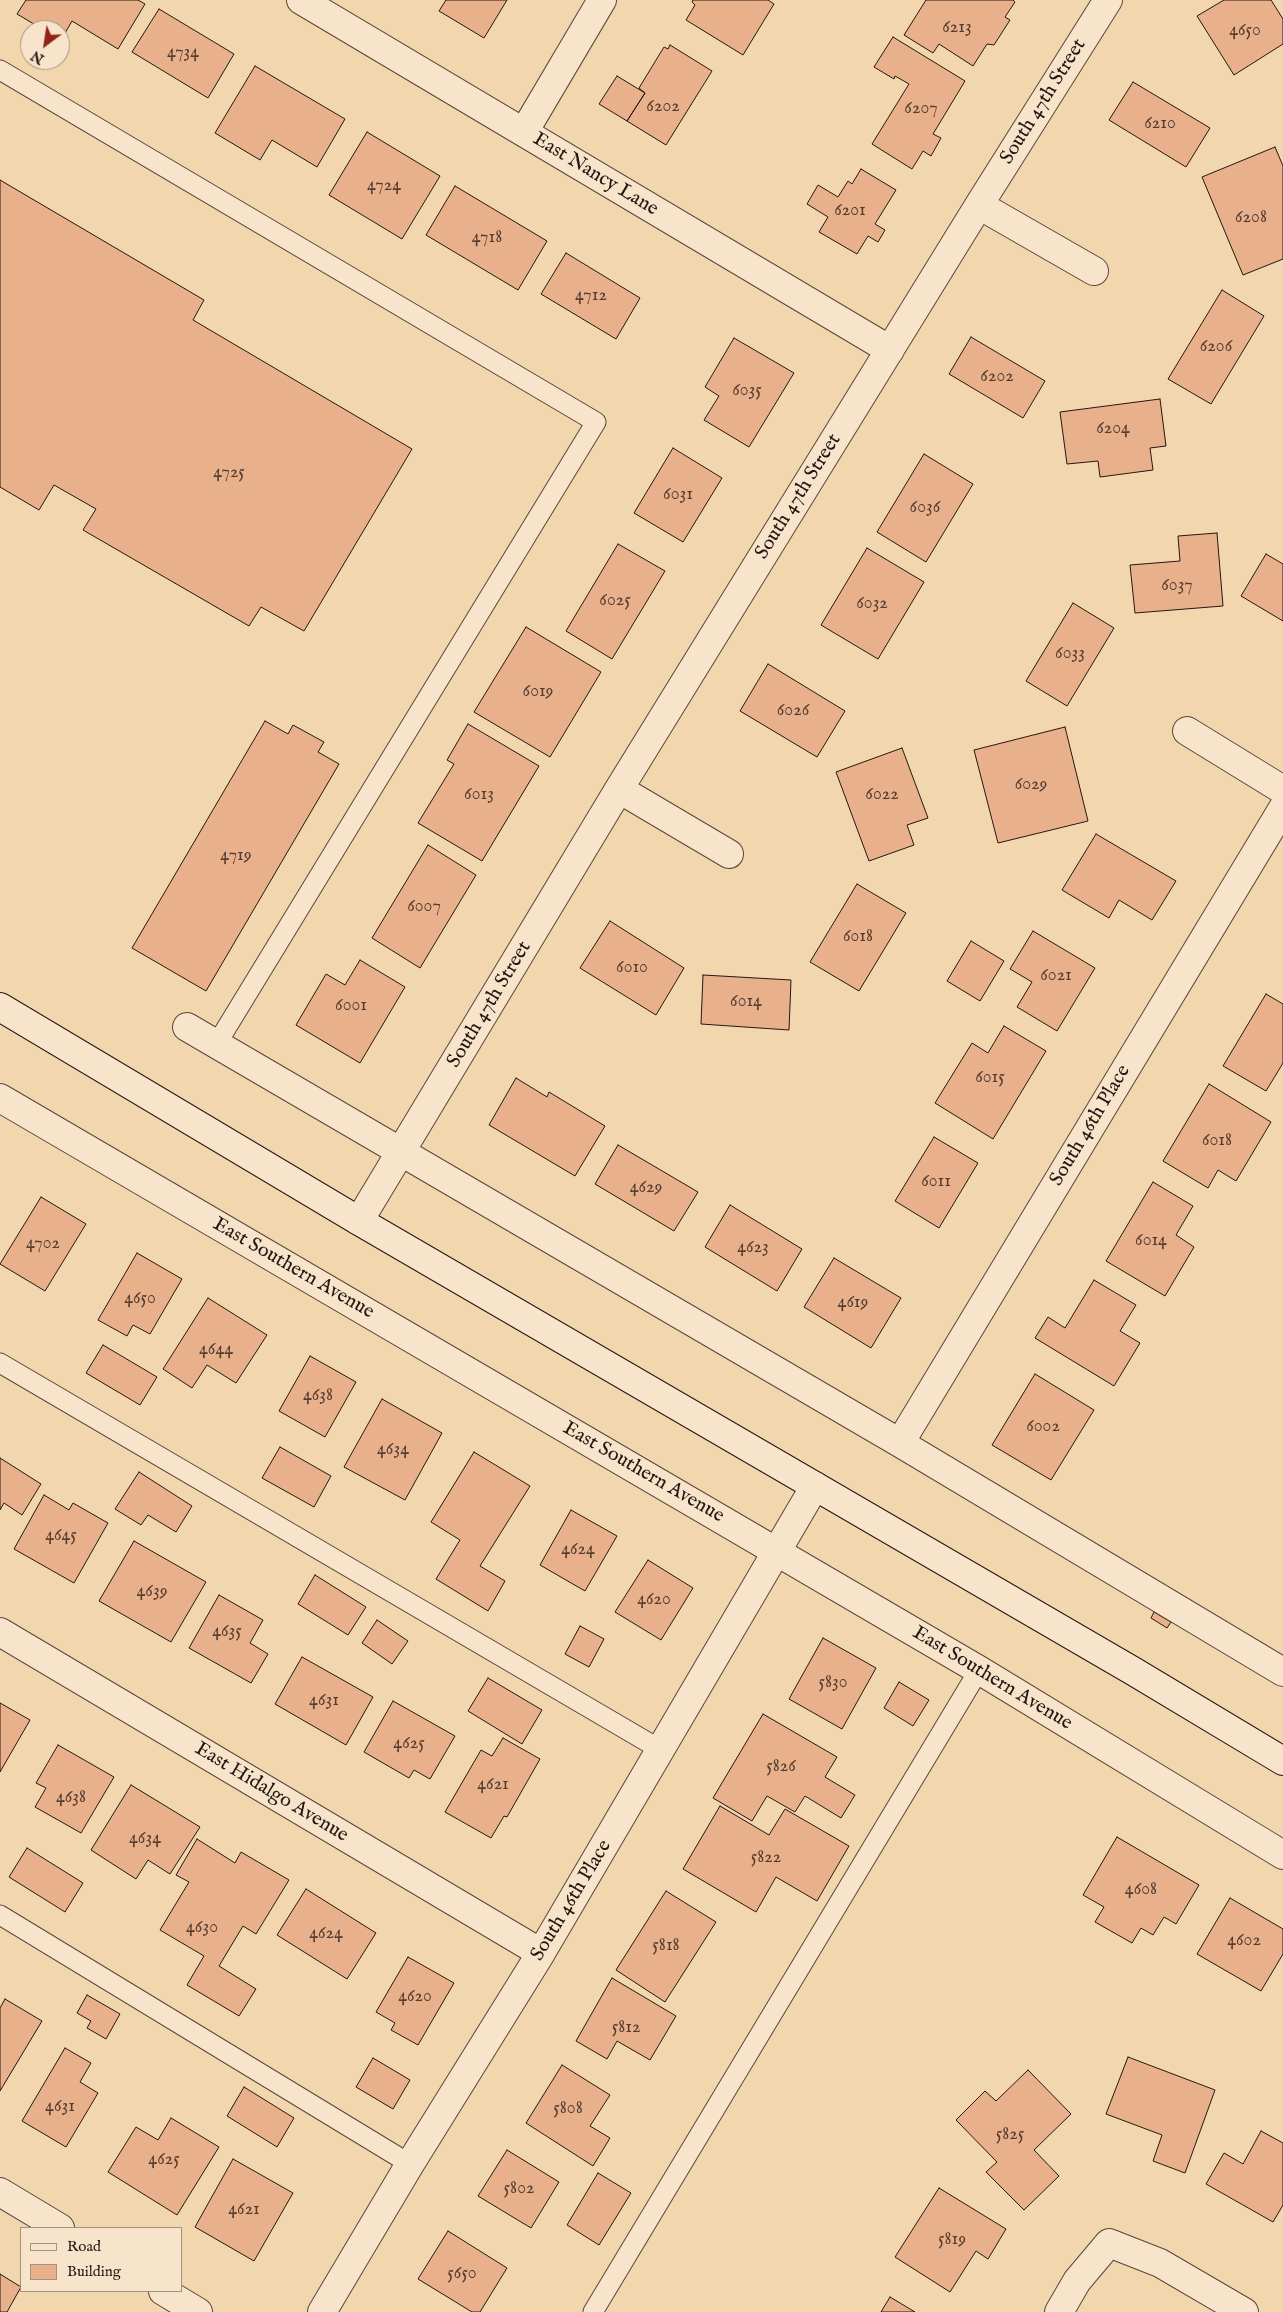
<!DOCTYPE html>
<html>
<head>
<meta charset="utf-8">
<style>
	body { margin:0 }
	#map { position:relative; width:1283px; height:2312px; overflow:hidden; background:#f2d6ae; font-family:"IM FELL English",serif }
	canvas { display:block }
	.legend { position:absolute; left:20px; top:2227px; width:162px; height:65px; box-sizing:border-box; background:#f7e4ca; border:1px solid #a39280; margin:0; padding:6px 9px; list-style:none; font-size:15px; color:#241712 }
	.legend li { display:flex; align-items:center; gap:10px; height:25px }
	.legend b { width:25px; border:1px solid #a39280 }
	.north { position:absolute; left:20px; top:20px; width:50px; height:50px; box-sizing:border-box; background:#f7e4ca; border:1px solid #a39280; border-radius:50%; rotate:211deg; font-size:14px; font-weight:700; line-height:20px; text-align:center; color:#241712 }
	.north::after { content:''; display:block; margin:auto; width:18px; height:22px; background:#8f2418; clip-path:polygon(50% 0,100% 100%,50% 72%,0 100%) }
</style>
</head>
<body>
<div id="map">
<canvas width="1283" height="2312"></canvas>
<ul class="legend">
<li><b style="height:6px;background:#f7e4ca"></b>Road</li>
<li><b style="height:14px;background:#e9b08c"></b>Building</li>
</ul>
<div class="north">N</div>
</div>
<script>
const context = document.querySelector('canvas').getContext('2d');
context.lineJoin = 'round';
function fill(path, color) { context.fillStyle = color; context.fill(path, 'evenodd'); }
const shape = rows => new Path2D(rows.map(r => 'M' + r).join(''));
function stroke(path, color, width, dash) { context.strokeStyle = color; context.lineWidth = width; context.lineCap = dash ? 'butt' : 'round'; context.setLineDash(dash || []); context.stroke(path); }
function drawText(font, color, halo, rows, align = 'center') {
  context.font = font + ' "IM FELL English",serif'; context.lineWidth = 4.5; context.setLineDash([]); context.textBaseline = 'middle'; context.strokeStyle = halo; context.fillStyle = color; for (const [text, x, y, turn = 0] of rows) {
    context.save(); context.translate(x, y); context.rotate((+turn || 0) * Math.PI / 180); context.textAlign = isNaN(turn) ? turn : align; if (halo) context.strokeText(text, 0, 0); context.fillText(text, 0, 0); context.restore();
  }
}
const building = shape([
	[26,0,138,0,145,4,118,49,72,21,61,40,60,30,44,30,17,14,26,0],
	[446,0,507,0,484,38,439,11,446,0],
	[693,0,768,0,774,4,743,55,686,20,695,5,692,2,693,0],
	[926,0,1013,0,1015,2,1005,17,1010,20,994,45,987,44,973,66,939,44,933,53,904,35,926,0],
	[1224,0,1271,0,1283,19,1283,44,1234,75,1197,16,1224,0],
	[159,9,234,54,208,98,132,52,159,9],
	[893,37,965,81,933,134,941,138,931,156,923,151,912,169,872,144,909,84,895,76,894,79,874,67,893,37],
	[670,45,712,71,666,145,627,121,645,93,639,88,664,47,668,49,670,45],
	[255,66,345,119,317,167,272,140,260,160,215,133,255,66],
	[617,76,645,93,627,121,599,104,617,76],
	[1133,82,1210,128,1186,167,1109,120,1133,82],
	[367,132,440,176,402,239,329,195,367,132],
	[1275,147,1283,166,1283,259,1243,275,1202,177,1275,147],
	[861,169,896,190,875,224,885,230,878,242,868,236,857,254,819,232,828,217,807,204,818,185,838,197,848,181,852,184,861,169],
	[0,180,204,300,193,320,412,449,304,631,261,607,249,626,83,530,96,509,54,485,39,510,0,487,0,180],
	[455,186,547,241,518,290,426,235,455,186],
	[566,253,640,298,616,339,541,294,566,253],
	[1222,290,1264,316,1211,404,1168,379,1222,290],
	[971,337,1045,381,1023,418,949,374,971,337],
	[734,338,794,373,749,447,704,420,719,396,705,387,734,338],
	[1160,399,1166,446,1150,448,1153,470,1100,477,1098,461,1067,464,1060,412,1160,399],
	[673,448,722,478,683,542,634,513,673,448],
	[924,454,973,484,926,562,877,532,924,454],
	[1217,533,1223,606,1135,613,1130,565,1180,561,1178,536,1217,533],
	[618,544,665,571,612,659,566,631,618,544],
	[867,548,924,582,878,659,821,625,867,548],
	[1266,554,1283,564,1283,621,1241,596,1266,554],
	[1073,603,1114,628,1067,706,1026,681,1073,603],
	[526,627,601,672,550,757,474,712,526,627],
	[768,664,845,711,817,757,740,711,768,664],
	[265,721,288,734,293,725,324,742,318,752,339,764,206,991,132,948,265,721],
	[468,724,539,766,482,861,418,823,454,764,447,760,468,724],
	[1065,727,1088,821,998,843,974,750,1065,727],
	[902,748,928,818,907,825,914,845,869,861,836,772,902,748],
	[1096,834,1176,881,1152,920,1119,900,1109,918,1062,890,1096,834],
	[428,845,476,875,420,968,372,938,428,845],
	[857,884,906,913,859,991,810,962,857,884],
	[610,921,684,968,656,1015,580,968,610,921],
	[1033,931,1095,968,1057,1031,1017,1007,1032,982,1010,969,1033,931],
	[971,941,1004,961,980,1001,947,981,971,941],
	[360,960,405,987,360,1063,296,1025,326,974,345,985,360,960],
	[703,975,791,980,789,1030,701,1024,703,975],
	[1266,994,1283,1004,1283,1063,1266,1091,1223,1066,1266,994],
	[1004,1026,1046,1051,993,1139,935,1103,972,1043,988,1053,1004,1026],
	[516,1078,547,1097,549,1092,605,1126,575,1176,489,1125,516,1078],
	[1209,1084,1271,1122,1236,1181,1218,1170,1208,1188,1163,1161,1209,1084],
	[934,1137,978,1163,939,1228,895,1201,934,1137],
	[618,1145,698,1192,674,1231,595,1184,618,1145],
	[1153,1182,1193,1206,1176,1235,1194,1247,1165,1296,1106,1261,1153,1182],
	[41,1197,86,1224,45,1291,0,1264,41,1197],
	[730,1205,802,1249,777,1291,705,1247,730,1205],
	[137,1253,182,1279,150,1334,133,1325,127,1336,98,1320,137,1253],
	[834,1258,901,1298,871,1348,804,1307,834,1258],
	[1094,1280,1136,1305,1120,1331,1140,1343,1114,1386,1035,1338,1048,1317,1065,1328,1094,1280],
	[208,1298,267,1335,236,1383,207,1365,192,1388,163,1369,208,1298],
	[103,1345,157,1377,140,1405,86,1373,103,1345],
	[310,1356,356,1382,325,1437,279,1411,310,1356],
	[1035,1374,1094,1410,1051,1480,992,1445,1035,1374],
	[382,1399,442,1433,405,1500,344,1467,382,1399],
	[280,1447,331,1476,314,1507,262,1478,280,1447],
	[474,1452,530,1486,480,1566,505,1581,488,1611,436,1579,460,1540,431,1522,474,1452],
	[0,1458,41,1484,22,1515,4,1503,0,1510,0,1458],
	[139,1472,192,1506,176,1532,148,1515,141,1525,115,1509,139,1472],
	[44,1495,69,1510,73,1503,108,1523,74,1583,14,1549,44,1495],
	[571,1510,617,1536,585,1591,540,1565,571,1510],
	[134,1541,206,1582,171,1642,99,1601,134,1541],
	[648,1560,693,1588,661,1640,615,1612,648,1560],
	[315,1575,366,1607,348,1635,298,1604,315,1575],
	[219,1595,263,1620,250,1643,268,1654,251,1683,189,1648,219,1595],
	[1154,1612,1171,1622,1167,1628,1151,1618,1154,1612],
	[377,1620,408,1641,392,1664,362,1643,377,1620],
	[580,1626,604,1639,589,1667,565,1654,580,1626],
	[823,1638,876,1668,842,1729,789,1699,823,1638],
	[302,1657,373,1697,346,1745,275,1704,302,1657],
	[488,1678,542,1710,522,1744,468,1711,488,1678],
	[899,1682,929,1700,913,1726,884,1708,899,1682],
	[393,1701,455,1736,430,1779,414,1770,409,1778,364,1752,393,1701],
	[0,1703,30,1720,0,1772,0,1703],
	[763,1714,837,1757,825,1777,855,1795,841,1818,805,1796,795,1812,767,1796,752,1821,713,1798,763,1714],
	[503,1738,540,1759,507,1817,504,1816,491,1838,445,1812,481,1750,492,1756,503,1738],
	[58,1745,114,1777,81,1833,35,1807,46,1788,36,1783,58,1745],
	[131,1785,200,1827,170,1874,148,1860,136,1879,91,1850,131,1785],
	[720,1806,769,1835,785,1809,849,1846,817,1901,776,1877,756,1912,683,1869,720,1806],
	[1117,1837,1199,1885,1176,1924,1164,1917,1153,1935,1141,1928,1132,1943,1095,1922,1104,1907,1083,1895,1117,1837],
	[197,1839,235,1863,241,1852,289,1880,256,1934,243,1926,219,1966,256,1989,239,2016,187,1985,204,1956,160,1930,189,1882,176,1875,197,1839],
	[27,1848,83,1883,65,1912,9,1877,27,1848],
	[306,1889,376,1933,347,1979,277,1935,306,1889],
	[666,1891,716,1922,665,2002,616,1970,666,1891],
	[1230,1898,1283,1929,1283,1954,1261,1991,1197,1954,1230,1898],
	[408,1957,454,1983,418,2045,391,2030,395,2023,376,2012,408,1957],
	[612,1978,676,2016,650,2060,617,2041,607,2059,576,2041,612,1978],
	[87,1995,120,2014,106,2039,87,2028,91,2021,77,2013,87,1995],
	[5,1999,42,2021,0,2091,0,2008,5,1999],
	[65,2048,91,2063,80,2082,98,2093,66,2147,22,2121,65,2048],
	[1128,2057,1215,2090,1185,2173,1153,2161,1162,2135,1106,2114,1128,2057],
	[373,2058,410,2080,393,2109,356,2087,373,2058],
	[562,2065,610,2095,590,2126,610,2138,593,2166,526,2123,562,2065],
	[1028,2070,1071,2114,1034,2150,1059,2176,1024,2210,986,2172,997,2162,956,2120,985,2091,996,2101,1028,2070],
	[244,2087,294,2118,277,2147,227,2116,244,2087],
	[171,2118,219,2147,177,2215,108,2172,136,2127,158,2140,171,2118],
	[1261,2131,1283,2143,1283,2205,1273,2222,1206,2184,1224,2153,1243,2164,1261,2131],
	[507,2150,559,2182,531,2228,478,2196,507,2150],
	[233,2159,293,2193,254,2261,195,2227,233,2159],
	[598,2173,631,2193,599,2245,567,2225,598,2173],
	[939,2188,1006,2229,988,2259,976,2251,950,2292,895,2257,939,2188],
	[448,2231,507,2268,480,2312,472,2312,418,2279,448,2231],
	[0,2274,21,2287,7,2312,0,2312,0,2274],
	[890,2297,915,2312,881,2312,890,2297]
]);
fill(building, '#e9b08c');
stroke(building, '#241712', 1);
const service = shape([
	[0,70,596,422,216,1045],
	[0,1363,661,1750],
	[0,1915,410,2164],
	[593,2312,979,1670]
]);
const minor = shape([
	[301,0,890,350],
	[524,132,602,0],
	[979,205,1094,271],
	[1187,731,1283,790],
	[619,789,729,854],
	[187,1027,900,1443,1283,1672],
	[0,1098,979,1670,1283,1855],
	[359,1221,619,789,979,205,1108,0],
	[900,1443,1283,808],
	[0,1632,541,1953],
	[0,2192,60,2228],
	[163,2291,198,2312],
	[322,2312,410,2164,541,1953,815,1486],
	[1059,2312,1077,2281,1109,2243,1160,2263,1244,2312]
]);
const secondary = shape([
	[0,1007,359,1221,1133,1671,1283,1761]
]);
stroke(service, '#584739', 21);
stroke(minor, '#584739', 30);
stroke(secondary, '#241712', 30);
stroke(service, '#f7e4ca', 19);
stroke(minor, '#f7e4ca', 28);
stroke(secondary, '#f7e4ca', 28);
drawText('18px', '#553d30', null, [
	["6213",957,28],
	["4650",1245,31],
	["4734",183,53],
	["6202",663,107],
	["6207",921,109],
	["6210",1160,124],
	["4724",384,186],
	["6201",850,211],
	["6208",1251,218],
	["4718",487,238],
	["4712",591,296],
	["6206",1216,347],
	["6202",997,377],
	["6035",747,391],
	["6204",1113,429],
	["4725",229,473],
	["6031",678,495],
	["6036",925,508],
	["6037",1177,586],
	["6025",615,601],
	["6032",872,604],
	["6033",1070,654],
	["6019",538,692],
	["6026",793,711],
	["6029",1031,785],
	["6013",479,795],
	["6022",882,795],
	["4719",236,856],
	["6007",424,907],
	["6018",858,937],
	["6010",632,968],
	["6021",1056,976],
	["6014",746,1002],
	["6001",351,1006],
	["6015",990,1078],
	["6018",1217,1141],
	["6011",936,1182],
	["4629",646,1188],
	["6014",1151,1241],
	["4702",43,1244],
	["4623",753,1248],
	["4650",140,1299],
	["4619",853,1303],
	["4644",216,1350],
	["4638",318,1396],
	["6002",1043,1427],
	["4634",393,1450],
	["4645",61,1536],
	["4624",578,1550],
	["4639",152,1592],
	["4620",654,1600],
	["4635",227,1632],
	["5830",833,1683],
	["4631",324,1701],
	["4625",409,1744],
	["5826",781,1767],
	["4621",493,1785],
	["4638",71,1798],
	["4634",145,1839],
	["5822",766,1858],
	["4608",1141,1890],
	["4630",202,1928],
	["4624",326,1934],
	["4602",1244,1941],
	["5818",666,1946],
	["4620",415,1997],
	["5812",626,2028],
	["4631",60,2107],
	["5808",568,2109],
	["5825",1010,2135],
	["4625",164,2160],
	["5802",519,2189],
	["4621",244,2210],
	["5819",952,2240],
	["5650",462,2274]
]);
drawText('20px', '#241712', '#f7e4ca', [
	["South 47th Street",1044,102,-58],
	["East Nancy Lane",595,175,31],
	["South 47th Street",799,497,-58],
	["South 47th Street",490,1005,-59],
	["South 46th Place",1091,1126,-59],
	["East Southern Avenue",293,1269,30],
	["East Southern Avenue",643,1473,30],
	["East Southern Avenue",992,1679,31],
	["East Hidalgo Avenue",271,1793,31],
	["South 46th Place",572,1901,-59]
]);
</script>
</body>
</html>
